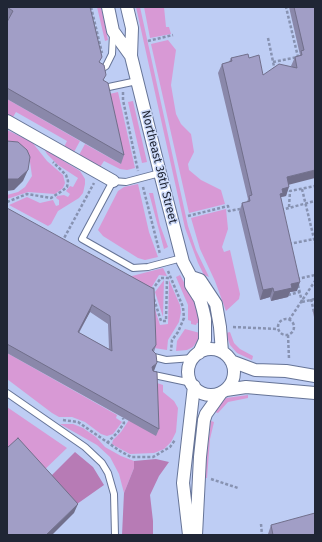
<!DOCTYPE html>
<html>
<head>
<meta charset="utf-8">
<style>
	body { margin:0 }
	#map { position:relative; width:322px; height:542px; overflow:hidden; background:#becdf4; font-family:"Fira Sans",sans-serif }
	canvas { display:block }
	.frame { position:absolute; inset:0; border:8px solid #202635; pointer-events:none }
</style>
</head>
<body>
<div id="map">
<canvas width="322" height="542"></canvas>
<div class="frame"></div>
</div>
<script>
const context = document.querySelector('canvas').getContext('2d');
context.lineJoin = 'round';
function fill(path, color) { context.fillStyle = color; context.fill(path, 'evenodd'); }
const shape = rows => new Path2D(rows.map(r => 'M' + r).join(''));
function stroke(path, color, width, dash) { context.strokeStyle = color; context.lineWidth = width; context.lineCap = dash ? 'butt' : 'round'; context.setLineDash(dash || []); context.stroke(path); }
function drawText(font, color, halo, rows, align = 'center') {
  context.font = font + ' "Fira Sans",sans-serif'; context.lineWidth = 3; context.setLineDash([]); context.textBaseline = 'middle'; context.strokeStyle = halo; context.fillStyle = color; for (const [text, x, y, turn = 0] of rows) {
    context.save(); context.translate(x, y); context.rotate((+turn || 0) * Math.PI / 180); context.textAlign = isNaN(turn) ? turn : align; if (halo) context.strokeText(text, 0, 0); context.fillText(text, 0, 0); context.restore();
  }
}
fill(shape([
	[97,7,101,7,108,40,105,41],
	[136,7,140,7,188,226,196,250,209,277,204,275,198,263,185,228],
	[144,7,164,7,166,27,169,27,171,34,150,38],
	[168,40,176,50,171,85,176,114,181,124,191,134,194,152,188,164,189,170,201,180,221,190,225,204,189,213,151,44],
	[118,92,135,168,127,170,120,169,104,161,100,167,79,155,85,144,121,164,105,95],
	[7,99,80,141,74,152,64,147,67,141,16,112,13,117,7,114],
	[133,101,147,162,142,163,128,102],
	[7,130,32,142,47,161,63,175,65,183,63,188,55,194,28,192,7,199,7,195,18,192,25,187,32,176,30,162,25,156,7,147],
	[44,149,80,171,85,179,85,184,83,193,79,198,58,211,51,224,48,226,9,205,27,197,40,203,53,200,56,206,59,205,59,200,56,198,57,196,64,195,68,197,70,194,66,191,70,186,73,187,78,178,58,165,47,154],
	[138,184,149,232,158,257,145,260,138,258,103,236,98,230,118,191,124,187],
	[149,193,153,193,160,225,168,247,164,249],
	[226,209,228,229,222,247,224,252,230,250,240,294,239,299,226,311,215,281,200,249,191,218],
	[163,268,167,276,159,275,150,290,125,275,132,276],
	[180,275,197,306,200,323,197,323,196,325,191,324,191,321,188,320,188,305,176,277],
	[164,280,163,317,155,292],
	[169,280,180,305,181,312,179,322,168,340,167,350,154,348,152,300,160,325,168,324],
	[185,329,200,333,198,340,193,347,187,350,176,351,177,341],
	[230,332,234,343,240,349,253,356,252,360,237,353,230,345,226,333],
	[7,353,117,415,116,418,122,422,113,434,107,436,101,434,85,422,72,417,59,417,52,413,7,379],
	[154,382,163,385,163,392,174,401,178,408,176,432,171,442,164,449,154,453,130,454,115,446,112,444,113,440,121,432],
	[248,395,248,398,228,402,218,413,215,412,222,402,226,398],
	[7,407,67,448,39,475,7,454],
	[211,421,214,422,210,439,207,478,204,478],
	[60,424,73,424,83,428,96,437,105,447,121,456,134,461,134,468,124,493,119,474,110,457,97,445]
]), '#d899d5');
fill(shape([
	[75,452,93,467,104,485,77,504,50,477],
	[156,459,169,462,159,476,150,495,153,521,153,535,122,535,124,493,134,468,134,461]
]), '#b77bb5');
const lane = shape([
	[100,70,106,66,112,54,113,35],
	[104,88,137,81],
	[160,173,126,182,113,181,82,239,133,268,148,267,182,258],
	[154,357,166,360,193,358],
	[154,375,192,383],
	[7,393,85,447,102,463,108,473,114,494,115,535]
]);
const street = shape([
	[108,7,113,31,131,56],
	[127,7,132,28,131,56,160,173,183,262,191,277,191,285,200,299,203,310,205,319,205,340,199,353],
	[7,121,113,181],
	[191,277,200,280,216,304,220,327,222,352],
	'188 372a23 23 0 1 1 46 0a23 23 0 1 1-46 0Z',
	[231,361,255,370,286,371,315,376],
	[226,390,246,387,315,393],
	[189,535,183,483,194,386],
	[196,535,200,457,204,420,206,414,221,393]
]);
stroke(lane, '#667497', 8);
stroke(street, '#667497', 14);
stroke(shape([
	[91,7,102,53],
	[268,38,275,71],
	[148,41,173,35],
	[273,62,298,57,286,7],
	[123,92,123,100,138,171],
	[143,187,160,254],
	[302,189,315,243],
	[7,202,27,194,51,198,62,191,67,187,68,181,66,175,53,162],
	[289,207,290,191,315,186],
	[281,210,315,201],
	[188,216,228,206,229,211,240,209],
	[62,242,94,183],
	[289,244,314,239],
	[168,271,183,307,184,318,178,332,172,340,171,351],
	[297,279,315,275],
	[298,285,302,302],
	[152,290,161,278,167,278],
	[288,295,300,292],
	[154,299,161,321,166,321,167,278,171,278],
	[311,299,314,312],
	[302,302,315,299],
	'278 327a8 8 0 1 1 16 0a8 8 0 1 1-16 0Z',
	[289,320,315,281],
	[233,327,278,329],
	[288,335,289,359],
	[63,420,78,422,120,451,131,457,153,457,170,447,175,440],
	[107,443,118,432,124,423,123,418],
	[211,479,238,488],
	[261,524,262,535]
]), '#8792b1', 2.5, [3, 2]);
stroke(lane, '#fff', 6);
stroke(street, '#fff', 12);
fill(shape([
	[7,7,100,62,104,81,124,155,121,164,7,99,7,22,9,19,7,18],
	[289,7,315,7,289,184,286,196,281,197,281,198,297,291,290,292,288,297,271,301,270,297,260,300,239,212,242,203,247,202,248,199,218,73,222,64,229,62,231,58,249,58,263,75,292,67,291,66,295,57,300,55],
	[7,208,156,345,154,352,154,371,159,429,156,436,7,353],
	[90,312,108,324,109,349,79,333],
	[315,298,315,322,313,312,315,307,314,301],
	[271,525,315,535,268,535,268,534]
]), '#8a88aa');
fill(shape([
	[28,170,23,181,14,190,7,191,7,179],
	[315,170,315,178,284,186,287,177],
	[289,187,286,196,281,197,280,202,280,193,282,189],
	[300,282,297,291,290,292,288,297,271,301,274,292,291,284],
	[273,288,270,297,260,300,263,290],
	[92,305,90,312,75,339,78,332],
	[157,363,154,371,150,374,152,367],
	[78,504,74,513,52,535,46,535]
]), '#716f8b');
const building = shape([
	[7,7,90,7,102,57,99,62,104,65,106,75,103,80,108,83,124,155,7,88,7,22,13,11,7,7],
	[294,7,315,7,315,170,287,177,289,187,282,189,283,193,280,194,300,282,291,284,292,288,274,292,273,288,263,290,242,203,250,201,249,196,252,195,222,64,232,61,231,58,248,54,249,58,259,55,263,75,279,64,297,68,295,57,302,55,301,51,304,50,294,7],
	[7,141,18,142,27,150,30,157,28,170,18,179,7,179,7,141],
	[7,208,154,289,156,345,152,350,156,354,157,363,152,367,153,371,157,372,159,429,7,344,7,208],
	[92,305,110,316,112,351,78,332,92,305],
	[18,438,78,504,46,535,7,535,7,448,18,438],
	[315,513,315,535,273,535,271,525,315,513]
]);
fill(building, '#a19ec6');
stroke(building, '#716f8b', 1);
drawText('12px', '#202635', '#cedbfa', [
	["Northeast 36th Street",159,167,76]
]);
</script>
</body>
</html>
